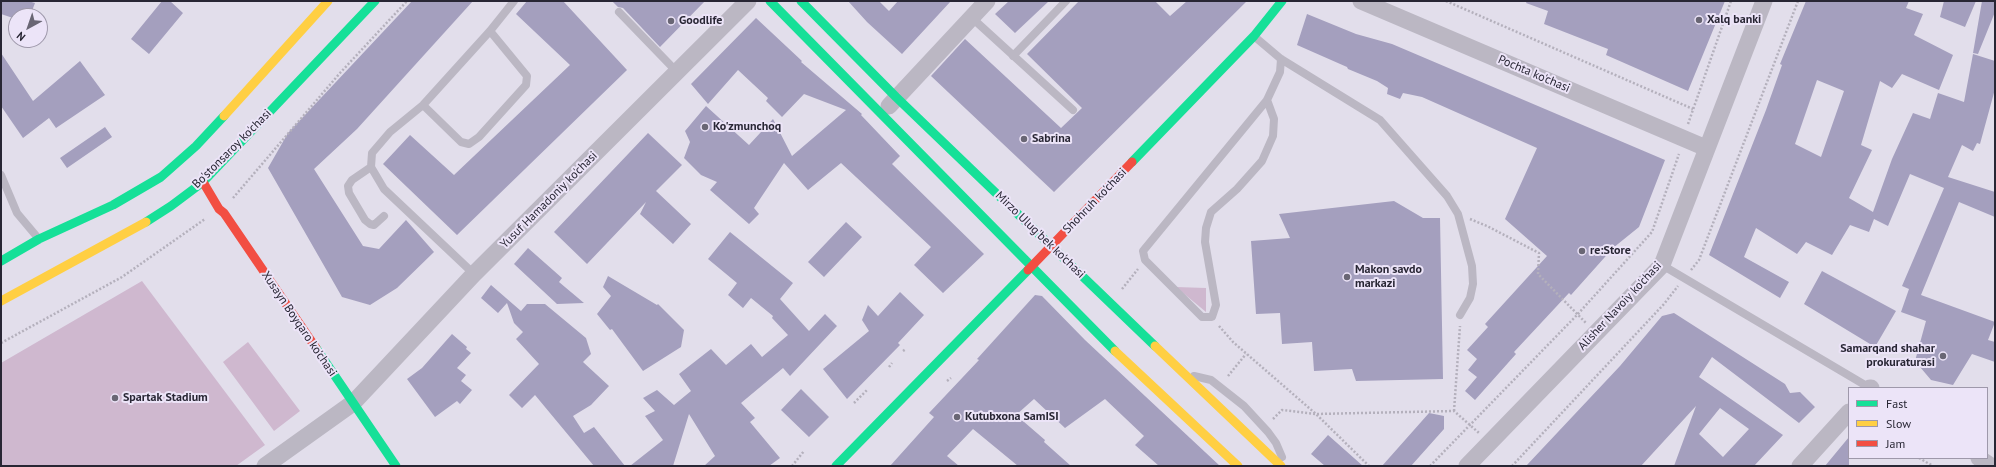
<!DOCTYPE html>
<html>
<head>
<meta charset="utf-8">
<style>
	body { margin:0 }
	#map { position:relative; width:1996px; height:467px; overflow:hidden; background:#e2deeb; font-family:"PT Sans",sans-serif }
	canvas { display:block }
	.frame { position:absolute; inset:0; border:2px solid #282634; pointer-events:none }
	.legend { position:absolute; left:1848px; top:387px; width:140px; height:72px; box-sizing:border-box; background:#ece4f8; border:1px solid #9e98aa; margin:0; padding:5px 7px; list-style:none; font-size:12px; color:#282634 }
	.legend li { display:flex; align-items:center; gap:8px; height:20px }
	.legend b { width:20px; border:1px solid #9e98aa }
	.north { position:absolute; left:8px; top:8px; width:40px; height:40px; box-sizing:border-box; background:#ece4f8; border:1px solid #9e98aa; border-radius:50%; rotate:220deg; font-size:11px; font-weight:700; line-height:16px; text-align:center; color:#282634 }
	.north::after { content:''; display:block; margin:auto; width:14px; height:18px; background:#696674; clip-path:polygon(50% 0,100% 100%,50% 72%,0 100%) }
</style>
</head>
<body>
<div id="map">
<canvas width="1996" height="467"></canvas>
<div class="frame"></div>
<ul class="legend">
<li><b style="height:5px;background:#16e098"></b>Fast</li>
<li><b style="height:5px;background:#ffcf43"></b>Slow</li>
<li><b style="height:5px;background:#f24e42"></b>Jam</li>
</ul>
<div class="north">N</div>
</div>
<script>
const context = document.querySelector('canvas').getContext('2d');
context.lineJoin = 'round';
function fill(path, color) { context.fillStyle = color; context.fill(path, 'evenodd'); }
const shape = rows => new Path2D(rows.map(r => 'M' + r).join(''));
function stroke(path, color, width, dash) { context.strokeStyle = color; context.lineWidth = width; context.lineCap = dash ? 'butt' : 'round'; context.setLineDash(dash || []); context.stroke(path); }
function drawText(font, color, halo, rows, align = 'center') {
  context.font = font + ' "PT Sans",sans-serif'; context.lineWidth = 4; context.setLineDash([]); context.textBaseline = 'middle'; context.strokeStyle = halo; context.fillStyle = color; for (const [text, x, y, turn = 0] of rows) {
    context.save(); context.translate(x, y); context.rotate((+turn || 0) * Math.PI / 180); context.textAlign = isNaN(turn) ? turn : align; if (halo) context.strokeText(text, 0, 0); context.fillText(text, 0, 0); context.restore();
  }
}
fill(shape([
	[142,281,265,445,236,466,1,466,1,363],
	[1176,287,1206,288,1206,312],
	[248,342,300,411,274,431,223,362]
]), '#cfb8cf');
fill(shape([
	[1,1,28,1,35,3,30,16,16,16,16,19,1,14],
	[162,1,170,1,183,13,149,54,131,39],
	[412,1,473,1,357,129,314,169,363,246,379,249,406,220,434,252,397,288,370,305,342,297,268,168,288,133],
	[527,1,563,1,627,70,457,235,383,164,410,135,454,175,570,65,516,14],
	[612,1,705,1,660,47,623,8,618,7],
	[848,1,879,1,889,11,898,1,951,1,902,54,867,22],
	[1009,1,1049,1,1015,33,995,14],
	[1079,1,1155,1,1170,16,1187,1,1247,1,1054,192,931,76,965,39,1061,128,1082,108,1027,54],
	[1527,1,1725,1,1688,91,1606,55,1608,49,1544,24,1548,11,1526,3],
	[1806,1,1909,1,1906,8,1923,14,1914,35,1953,55,1939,90,1902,74,1892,88,1880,81,1861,145,1872,150,1849,198,1873,212,1892,159,1913,113,1930,119,1938,93,1964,102,1973,54,1995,61,1995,89,1980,144,1977,143,1973,151,1962,145,1948,177,1995,192,1995,217,1959,202,1921,295,1995,322,1988,340,1995,342,1995,362,1972,354,1953,385,1931,380,1915,361,1926,321,1901,312,1909,289,1902,286,1944,188,1910,174,1888,226,1874,219,1869,232,1850,225,1832,255,1806,242,1797,254,1756,228,1744,257,1789,282,1780,298,1709,255,1766,110,1782,65,1780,64],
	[1817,80,1844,91,1821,157,1795,144],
	[1944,1,1976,1,1965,27,1940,17],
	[1982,1,1995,1,1995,12,1978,54,1973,53],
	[1307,14,1356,34,1392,44,1665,160,1639,227,1613,248,1571,295,1569,293,1514,352,1516,354,1475,400,1465,391,1477,377,1468,370,1477,359,1467,350,1488,327,1485,324,1547,256,1505,219,1537,148,1422,97,1403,93,1400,99,1387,94,1388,88,1377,81,1348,69,1347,67,1297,45],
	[756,18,802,61,801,62,862,114,861,115,900,156,892,164,984,254,943,293,914,265,931,247,841,163,808,190,784,163,754,208,759,214,749,224,710,190,717,182,701,175,684,158,690,142,685,131,706,106,749,145,773,119,792,156,846,110,804,94,782,117,766,101,768,98,738,70,708,104,691,84],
	[1,53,33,101,80,61,105,95,56,128,49,118,23,138,1,106],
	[105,127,112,137,67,168,60,158],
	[648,133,682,165,656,191,691,224,673,244,640,214,646,202,587,264,554,232],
	[1394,201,1423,218,1440,218,1443,379,1356,381,1352,369,1314,371,1312,342,1282,344,1280,313,1256,314,1251,241,1290,238,1279,214],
	[846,222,862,237,824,277,808,262],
	[730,232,793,283,780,299,809,331,825,314,837,326,790,376,783,368,741,403,755,418,750,422,780,458,769,466,704,466,715,456,689,414,673,466,630,466,663,440,645,416,655,411,643,398,657,390,674,405,691,391,679,374,711,349,726,365,751,344,762,357,788,335,772,318,773,316,751,298,743,308,728,295,737,283,708,259],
	[528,248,562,278,559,282,584,303,557,304,514,264],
	[1822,271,1896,311,1875,347,1804,304],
	[608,276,657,305,658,304,684,330,681,347,643,371,612,329,610,330,597,314,611,296,603,287],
	[491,285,521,311,527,304,545,304,586,338,591,354,583,362,609,386,591,405,573,416,584,433,594,427,625,466,594,466,535,395,522,408,509,395,539,364,516,339,523,332,514,323,507,303,498,313,481,298],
	[900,292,924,315,898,343,900,345,847,399,823,369,869,331,862,320,868,305,878,316],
	[1035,295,1042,296,1085,340,1220,466,1159,466,1135,445,1144,436,1105,399,1065,428,1034,399,1016,415,1045,440,1044,442,1071,466,1018,466,973,429,947,456,959,466,890,466,934,417,929,413,979,360,977,359],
	[1674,313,1785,384,1790,393,1800,392,1815,407,1799,423,1712,357,1699,377,1783,435,1754,466,1674,466,1696,406,1641,466,1526,466,1620,366,1662,316],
	[1720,408,1749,429,1723,457,1699,434],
	[452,334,467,347,466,349,471,353,457,368,466,375,461,381,472,390,460,404,457,401,435,417,407,379,422,368],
	[801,389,829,417,809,437,781,410],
	[1429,413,1444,416,1444,429,1411,466,1382,466],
	[1328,435,1363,466,1325,466,1311,454],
	[1849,437,1849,466,1825,466]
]), '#a49fbe');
stroke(shape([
	[1446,1,1693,109],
	[1688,124,1731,1],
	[233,198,340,73,407,1],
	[1470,219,1487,226,1539,253,1538,274,1586,323],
	[1691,270,1699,260,1798,1],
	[1122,289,1138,269],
	[1219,326,1233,342,1316,414,1369,466],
	[1,343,122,277,205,219],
	[903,351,906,349],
	[889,367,892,363],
	[1228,376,1246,354],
	[947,381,951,378],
	[854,403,868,389],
	[1454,411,1460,326],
	[1273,419,1282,410,1316,414,1454,411,1479,433],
	[1919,458,1933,466],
	[792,466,804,451],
	[1430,466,1577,315,1652,232,1679,154],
	[1512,466,1664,304,1678,286]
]), '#b4b0bc', 2.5, [2, 2]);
stroke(shape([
	[619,12,677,72],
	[971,17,1073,110],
	[1255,37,1281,59,1380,120,1447,196,1458,214,1472,266,1473,284,1470,298,1460,315],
	[1013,56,1066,1],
	[1267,100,1274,119,1273,136,1262,161,1237,189,1211,212,1206,228,1205,242,1216,305,1212,317,1202,317,1145,260,1143,251,1267,100,1280,72,1281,59],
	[423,105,461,142,469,144,479,137,526,85,527,76,490,31],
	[371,167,352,180,348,186,349,193,365,220,370,224,374,225,384,216],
	[1,175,17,213,38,238],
	[1662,265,1870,388],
	[474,274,384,189,371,167,372,153,390,132,423,105,490,31,514,1],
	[1194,376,1211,380,1244,406,1268,432,1276,443,1282,457]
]), '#bbb7c3', 8);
stroke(shape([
	[1361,1,1706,148],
	[889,106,987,1],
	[1870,388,1871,388],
	[1979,458,1991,466],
	[265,466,353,403,474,274,748,1],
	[1467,466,1662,265,1764,1],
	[1800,466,1849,412]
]), '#bbb7c3', 17);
stroke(shape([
	[770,1,1115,351],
	[801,1,896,97,1155,346],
	[1132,162,1254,36,1282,1],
	[146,222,171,206,203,182,375,1],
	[1,261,39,239,113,205,161,177,196,146,224,116],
	[316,348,396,466],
	[836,466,1028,270]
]), '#16e098', 9);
stroke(shape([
	[224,116,328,1],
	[1,301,146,222],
	[1155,346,1281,466],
	[1115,351,1238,466]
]), '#ffcf43', 9);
stroke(shape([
	[203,182,219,209,224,213,316,348],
	[1028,270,1132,162]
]), '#f24e42', 9);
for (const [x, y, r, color] of [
	[1699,20,4,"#696674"],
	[671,21,4,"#696674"],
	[705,127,4,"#696674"],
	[1024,139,4,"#696674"],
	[1582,251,4,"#696674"],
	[1347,277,4,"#696674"],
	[1943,356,4,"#696674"],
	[115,398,4,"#696674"],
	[957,417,4,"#696674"]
]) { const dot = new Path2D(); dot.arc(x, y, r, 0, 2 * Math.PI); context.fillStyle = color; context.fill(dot); stroke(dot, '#ece4f8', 1.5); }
drawText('bold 12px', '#282634', '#ece4f8', [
	["Xalq banki",1707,20],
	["Goodlife",679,21],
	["Ko'zmunchoq",713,127],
	["Sabrina",1032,139],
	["re:Store",1590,251],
	["Makon savdo",1355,270],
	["markazi",1355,284],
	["Samarqand shahar",1935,349,"right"],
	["prokuraturasi",1935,363,"right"],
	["Spartak Stadium",123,398],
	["Kutubxona SamISI",965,417]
], 'left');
drawText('12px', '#282634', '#ece4f8', [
	["Pochta ko'chasi",1534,74,23],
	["Bo'stonsaroy ko'chasi",232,149,-45],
	["Yusuf Hamadoniy ko'chasi",549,200,-45],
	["Shohruh ko'chasi",1095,201,-46],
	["Mirzo Ulug'bek ko'chasi",1040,235,44],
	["Alisher Navoiy ko'chasi",1620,306,-47],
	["Xusayn Boyqaro ko'chasi",299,324,56]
]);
</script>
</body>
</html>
